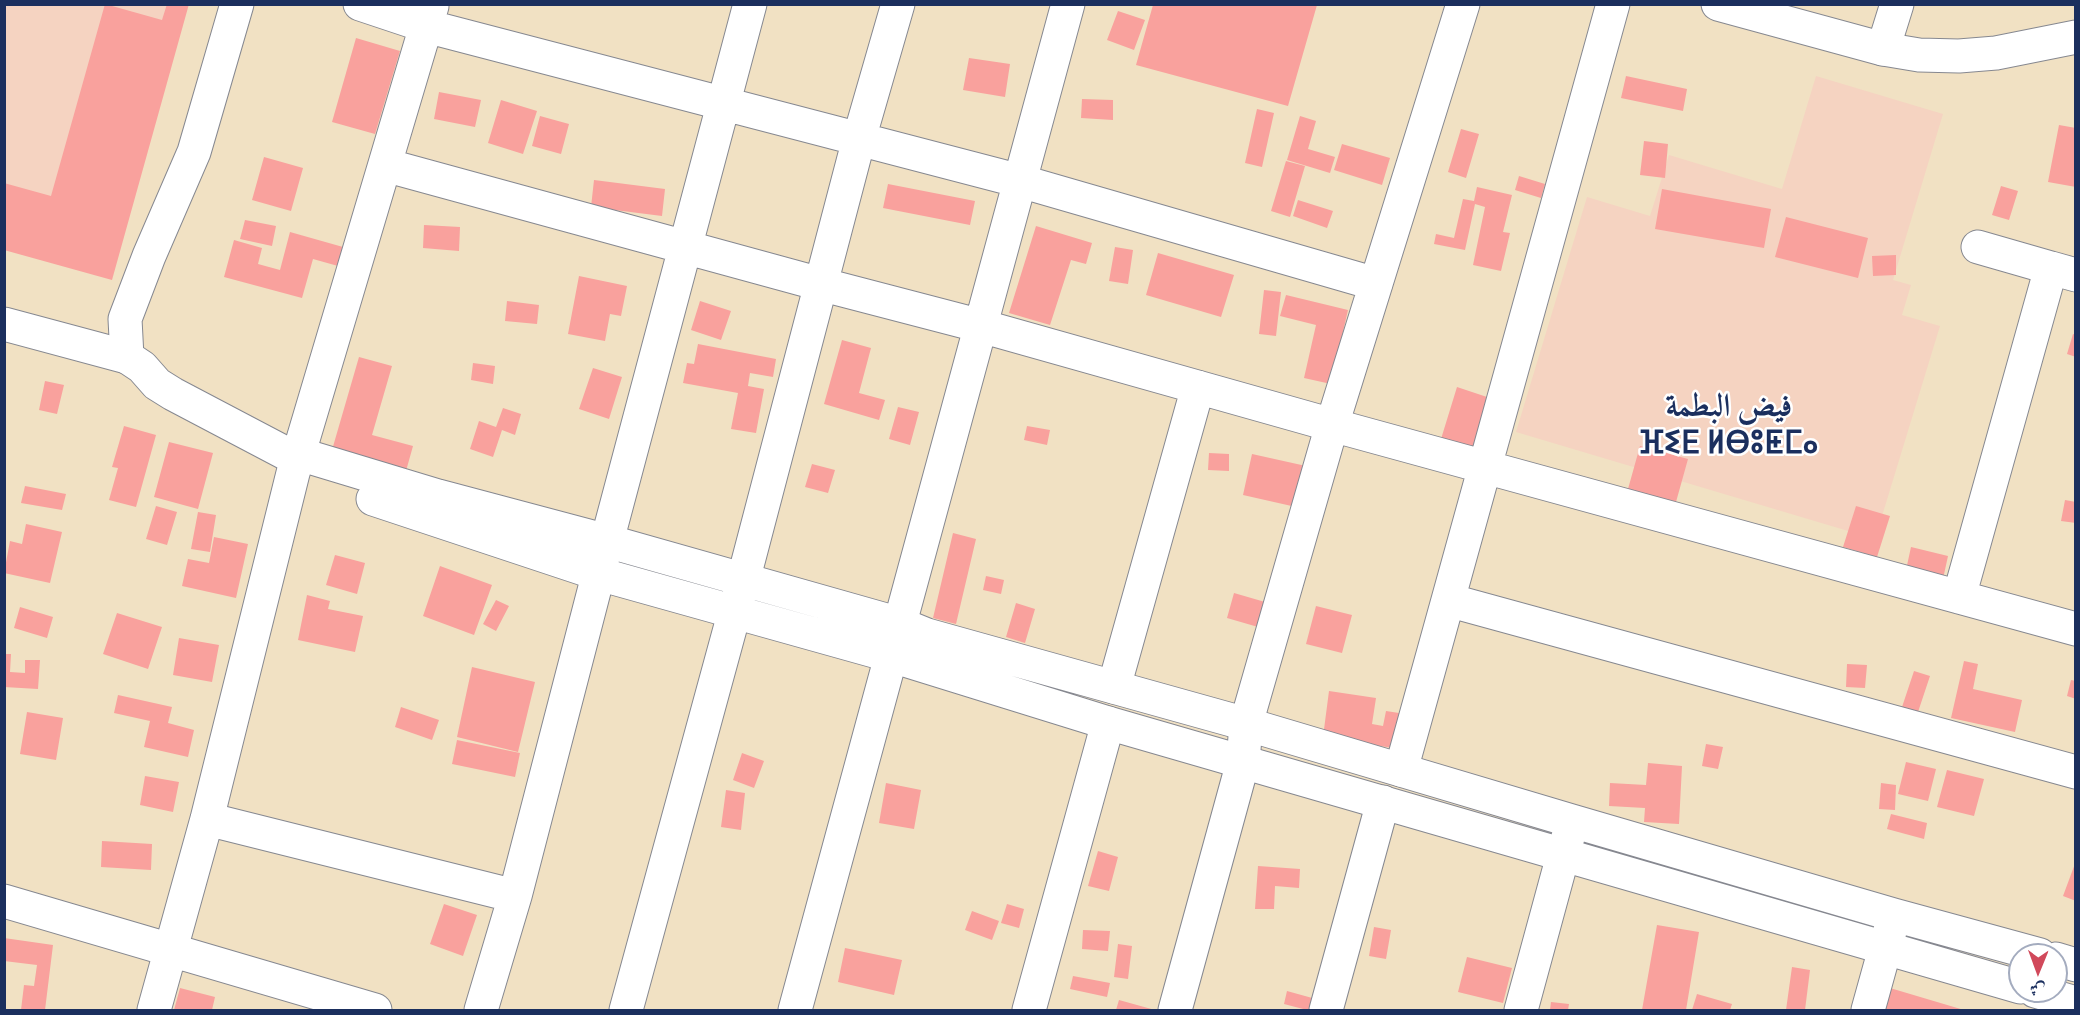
<!DOCTYPE html>
<html>
<head>
<meta charset="utf-8">
<style>
	body { margin:0 }
	#map { position:relative; width:2080px; height:1015px; overflow:hidden; background:#f1e1c3; font-family:"IM FELL DW Pica",Amiri,serif }
	canvas { display:block }
	.frame { position:absolute; inset:0; border:6px solid #1b2f5e; pointer-events:none }
	.north { position:absolute; left:2008px; top:943px; width:60px; height:60px; box-sizing:border-box; background:#fff; border:2px solid #a4acbf; border-radius:50%; rotate:181deg; font-size:16px; font-weight:700; line-height:24px; text-align:center; color:#1b2f5e }
	.north::after { content:''; display:block; margin:auto; width:21px; height:27px; background:#d1495b; clip-path:polygon(50% 0,100% 100%,50% 72%,0 100%) }
</style>
</head>
<body>
<div id="map">
<canvas width="2080" height="1015"></canvas>
<div class="frame"></div>
<div class="north">ش</div>
</div>
<script>
const context = document.querySelector('canvas').getContext('2d');
context.lineJoin = 'round';
function fill(path, color) { context.fillStyle = color; context.fill(path, 'evenodd'); }
const shape = rows => new Path2D(rows.map(r => 'M' + r).join(''));
function stroke(path, color, width, dash) { context.strokeStyle = color; context.lineWidth = width; context.lineCap = dash ? 'butt' : 'round'; context.setLineDash(dash || []); context.stroke(path); }
function drawText(font, color, halo, rows, align = 'center') {
  context.font = font + ' "IM FELL DW Pica",Amiri,"Noto Sans Tifinagh",serif'; context.lineWidth = 5; context.setLineDash([]); context.textBaseline = 'middle'; context.strokeStyle = halo; context.fillStyle = color; for (const [text, x, y, turn = 0] of rows) {
    context.save(); context.translate(x, y); context.rotate((+turn || 0) * Math.PI / 180); context.textAlign = isNaN(turn) ? turn : align; if (halo) context.strokeText(text, 0, 0); context.fillText(text, 0, 0); context.restore();
  }
}
fill(shape([
	[5,5,188,5,106,255,5,223],
	[1816,76,1943,114,1893,280,1911,285,1902,315,1940,326,1875,539,1516,432,1587,197,1650,216,1669,155,1782,189]
]), '#f5d3c1');
fill(shape([
	[105,4,162,20,167,4,189,4,112,280,4,250,4,183,51,196],
	[1153,5,1317,5,1288,106,1136,65],
	[1118,11,1145,20,1134,50,1107,40],
	[356,38,400,51,375,134,332,122],
	[969,58,1010,64,1005,97,963,90],
	[1626,76,1687,89,1683,111,1621,98],
	[439,92,481,100,475,127,434,119],
	[1082,99,1113,100,1113,120,1081,118],
	[501,100,537,111,523,154,488,143],
	[1257,109,1274,113,1262,167,1245,163],
	[540,116,569,124,561,154,532,146],
	[1300,116,1316,121,1308,149,1335,157,1330,173,1287,160],
	[2059,125,2076,128,2076,187,2048,182],
	[1461,129,1479,134,1466,178,1448,172],
	[1644,141,1668,144,1665,178,1640,175],
	[1342,144,1390,158,1382,185,1334,170],
	[264,157,303,168,291,211,252,200],
	[1286,161,1305,166,1290,217,1271,211],
	[1519,176,1545,184,1541,198,1515,190],
	[594,180,665,189,662,216,591,207],
	[888,184,975,201,970,225,883,208],
	[2001,186,2018,191,2009,220,1992,215],
	[1477,187,1512,195,1503,232,1510,233,1501,271,1473,265,1485,207,1475,204,1465,250,1434,244,1436,234,1454,238,1463,199,1474,201],
	[1662,189,1771,209,1764,248,1655,229],
	[1298,200,1333,211,1327,228,1293,216],
	[1786,217,1868,238,1858,278,1775,257],
	[245,220,276,226,272,246,240,239],
	[424,225,460,227,459,251,423,248],
	[1036,226,1092,243,1086,264,1071,260,1050,325,1009,313],
	[290,232,343,247,338,266,313,259,302,298,224,277,234,240,262,248,258,264,280,270],
	[1115,247,1133,250,1128,284,1109,281],
	[1158,253,1234,275,1221,317,1146,295],
	[1896,255,1896,275,1873,276,1872,256],
	[579,276,627,286,621,316,610,314,605,341,568,334],
	[1264,290,1281,292,1276,336,1259,334],
	[1286,295,1348,310,1331,384,1304,378,1316,325,1280,316],
	[507,301,539,305,537,324,505,321],
	[700,301,731,311,721,340,691,330],
	[2073,334,2076,335,2076,357,2067,354],
	[842,340,871,348,859,393,885,400,879,420,824,404],
	[698,344,776,359,773,377,750,373,748,386,764,389,756,433,731,429,738,393,683,383,687,363,694,364],
	[359,357,392,366,372,435,413,446,406,471,332,450],
	[473,363,495,366,493,384,471,380],
	[593,368,622,377,609,419,579,409],
	[45,381,64,385,57,414,39,410],
	[1457,387,1490,398,1473,450,1441,439],
	[898,407,919,412,910,445,889,439],
	[503,408,521,414,515,435,502,430,493,457,470,449,479,421,496,427],
	[124,426,156,435,136,507,109,500,118,468,112,467],
	[1027,426,1050,430,1047,445,1024,440],
	[169,442,213,453,198,509,154,497],
	[1640,446,1688,459,1676,502,1628,489],
	[1209,453,1229,454,1229,471,1208,470],
	[1252,454,1306,466,1296,507,1243,495],
	[812,464,835,470,828,493,805,487],
	[25,486,66,494,62,510,21,503],
	[2065,500,2076,502,2076,523,2061,521],
	[156,506,177,512,167,545,146,539],
	[1856,506,1890,516,1877,557,1843,547],
	[198,512,216,515,210,552,191,549],
	[26,524,62,532,50,583,4,573,10,541,22,544],
	[953,533,976,539,956,624,933,618],
	[214,537,248,544,236,598,182,586,188,559,209,563],
	[1911,547,1948,556,1943,579,1906,570],
	[335,555,365,563,357,594,326,585],
	[440,566,492,585,474,635,423,616],
	[986,576,1004,580,1001,594,983,590],
	[1234,593,1265,602,1258,627,1227,618],
	[307,595,330,601,328,609,363,616,355,652,298,640],
	[496,600,509,606,496,631,483,624],
	[1016,603,1035,609,1025,643,1006,637],
	[1316,606,1352,615,1342,653,1306,644],
	[20,607,53,617,47,638,14,628],
	[117,613,162,627,148,669,103,654],
	[179,638,219,645,212,682,173,675],
	[4,654,11,654,10,672,25,673,25,660,40,660,38,689,4,687],
	[1964,661,1978,664,1973,689,2022,700,2015,732,1951,718],
	[1847,664,1867,665,1865,688,1846,687],
	[472,667,535,682,518,752,457,737],
	[1914,671,1930,676,1918,712,1902,707],
	[2071,680,2076,681,2076,699,2067,696],
	[1329,691,1376,698,1372,724,1383,726,1386,711,1399,713,1393,748,1323,737],
	[118,695,172,707,168,723,194,730,188,757,144,747,150,721,114,713],
	[401,707,439,720,432,740,395,727],
	[27,712,63,718,56,760,20,754],
	[457,740,520,753,515,777,452,764],
	[1706,744,1723,747,1718,769,1702,766],
	[742,753,764,761,754,788,733,780],
	[1906,762,1936,769,1928,801,1898,794],
	[1648,763,1682,766,1679,824,1644,822,1645,808,1609,806,1610,783,1646,785],
	[1947,770,1984,779,1974,816,1937,807],
	[145,776,179,782,173,812,140,805],
	[886,783,921,790,914,829,879,823],
	[1881,783,1896,785,1895,810,1879,809],
	[726,790,745,793,741,830,721,827],
	[1891,814,1927,823,1924,839,1887,829],
	[102,841,152,844,151,870,101,867],
	[1098,851,1118,857,1109,891,1088,886],
	[2076,861,2076,901,2063,896],
	[1258,866,1300,869,1299,888,1275,886,1274,909,1255,909],
	[444,904,477,915,463,956,430,944],
	[1007,904,1024,909,1019,928,1001,923],
	[972,911,999,921,992,940,965,930],
	[1657,925,1699,932,1686,1010,1642,1010],
	[1374,927,1391,930,1386,959,1369,956],
	[1083,930,1110,931,1108,951,1082,949],
	[4,938,53,945,45,1010,21,1010,24,985,34,986,37,965,4,961],
	[1118,944,1132,946,1128,979,1114,977],
	[845,948,902,960,894,995,838,982],
	[1467,957,1512,968,1503,1003,1458,992],
	[1792,967,1810,970,1805,1010,1786,1010],
	[1073,976,1110,983,1107,997,1070,989],
	[180,988,215,997,212,1010,174,1010],
	[1890,988,1964,1010,1883,1010],
	[1287,991,1323,1001,1321,1010,1307,1010,1284,1004],
	[1697,994,1732,1004,1730,1010,1692,1010],
	[1119,1000,1155,1010,1116,1010],
	[1551,1002,1569,1004,1568,1010,1550,1010]
]), '#f9a19d');
const street = shape([
	[360,4,426,26,1020,181,1376,284],
	[1883,49,1897,4],
	[385,165,820,284,981,326,1332,425,2076,629],
	[1978,247,2051,268],
	[4,324,127,357],
	[1959,597,2051,268,2076,275],
	[1448,600,2076,772],
	[1114,687,1198,387],
	[1401,770,1613,4],
	[207,819,515,896],
	[4,901,375,1010],
	[154,1010,207,819,293,473,432,6],
	[481,1010,515,896,607,541,750,4],
	[626,1010,743,581,859,139,898,4],
	[795,1010,1068,4],
	[1029,1010,1108,723],
	[1175,1010,1243,762,1246,724,1332,425,1463,4],
	[1326,1010,1383,802],
	[1521,1010,1571,826],
	[1868,1010,1893,920]
]);
const secondary = shape([
	[237,4,194,152,149,256,125,319,127,357,142,367,157,384,173,394,287,454,299,454,438,496,607,541,900,624,927,635,1246,724,1572,821,1894,915,2040,955],
	[373,499,599,574,892,656,1108,723,2020,987],
	[2056,959,2076,965],
	[2035,991,2076,1003]
]);
const primary = shape([
	[1718,4,1883,49,1919,55,1959,56,1996,53,2076,37]
]);
stroke(street, '#868890', 35);
stroke(secondary, '#868890', 35);
stroke(primary, '#868890', 35);
stroke(street, '#fff', 33);
stroke(secondary, '#fff', 33);
stroke(primary, '#fff', 33);
drawText('bold 32px', '#1b2f5e', '#fff', [
	["فيض البطمة",1729,409],
	["ⴼⵉⴹ ⵍⴱⵓⵟⵎⴰ",1729,446]
]);
</script>
</body>
</html>
